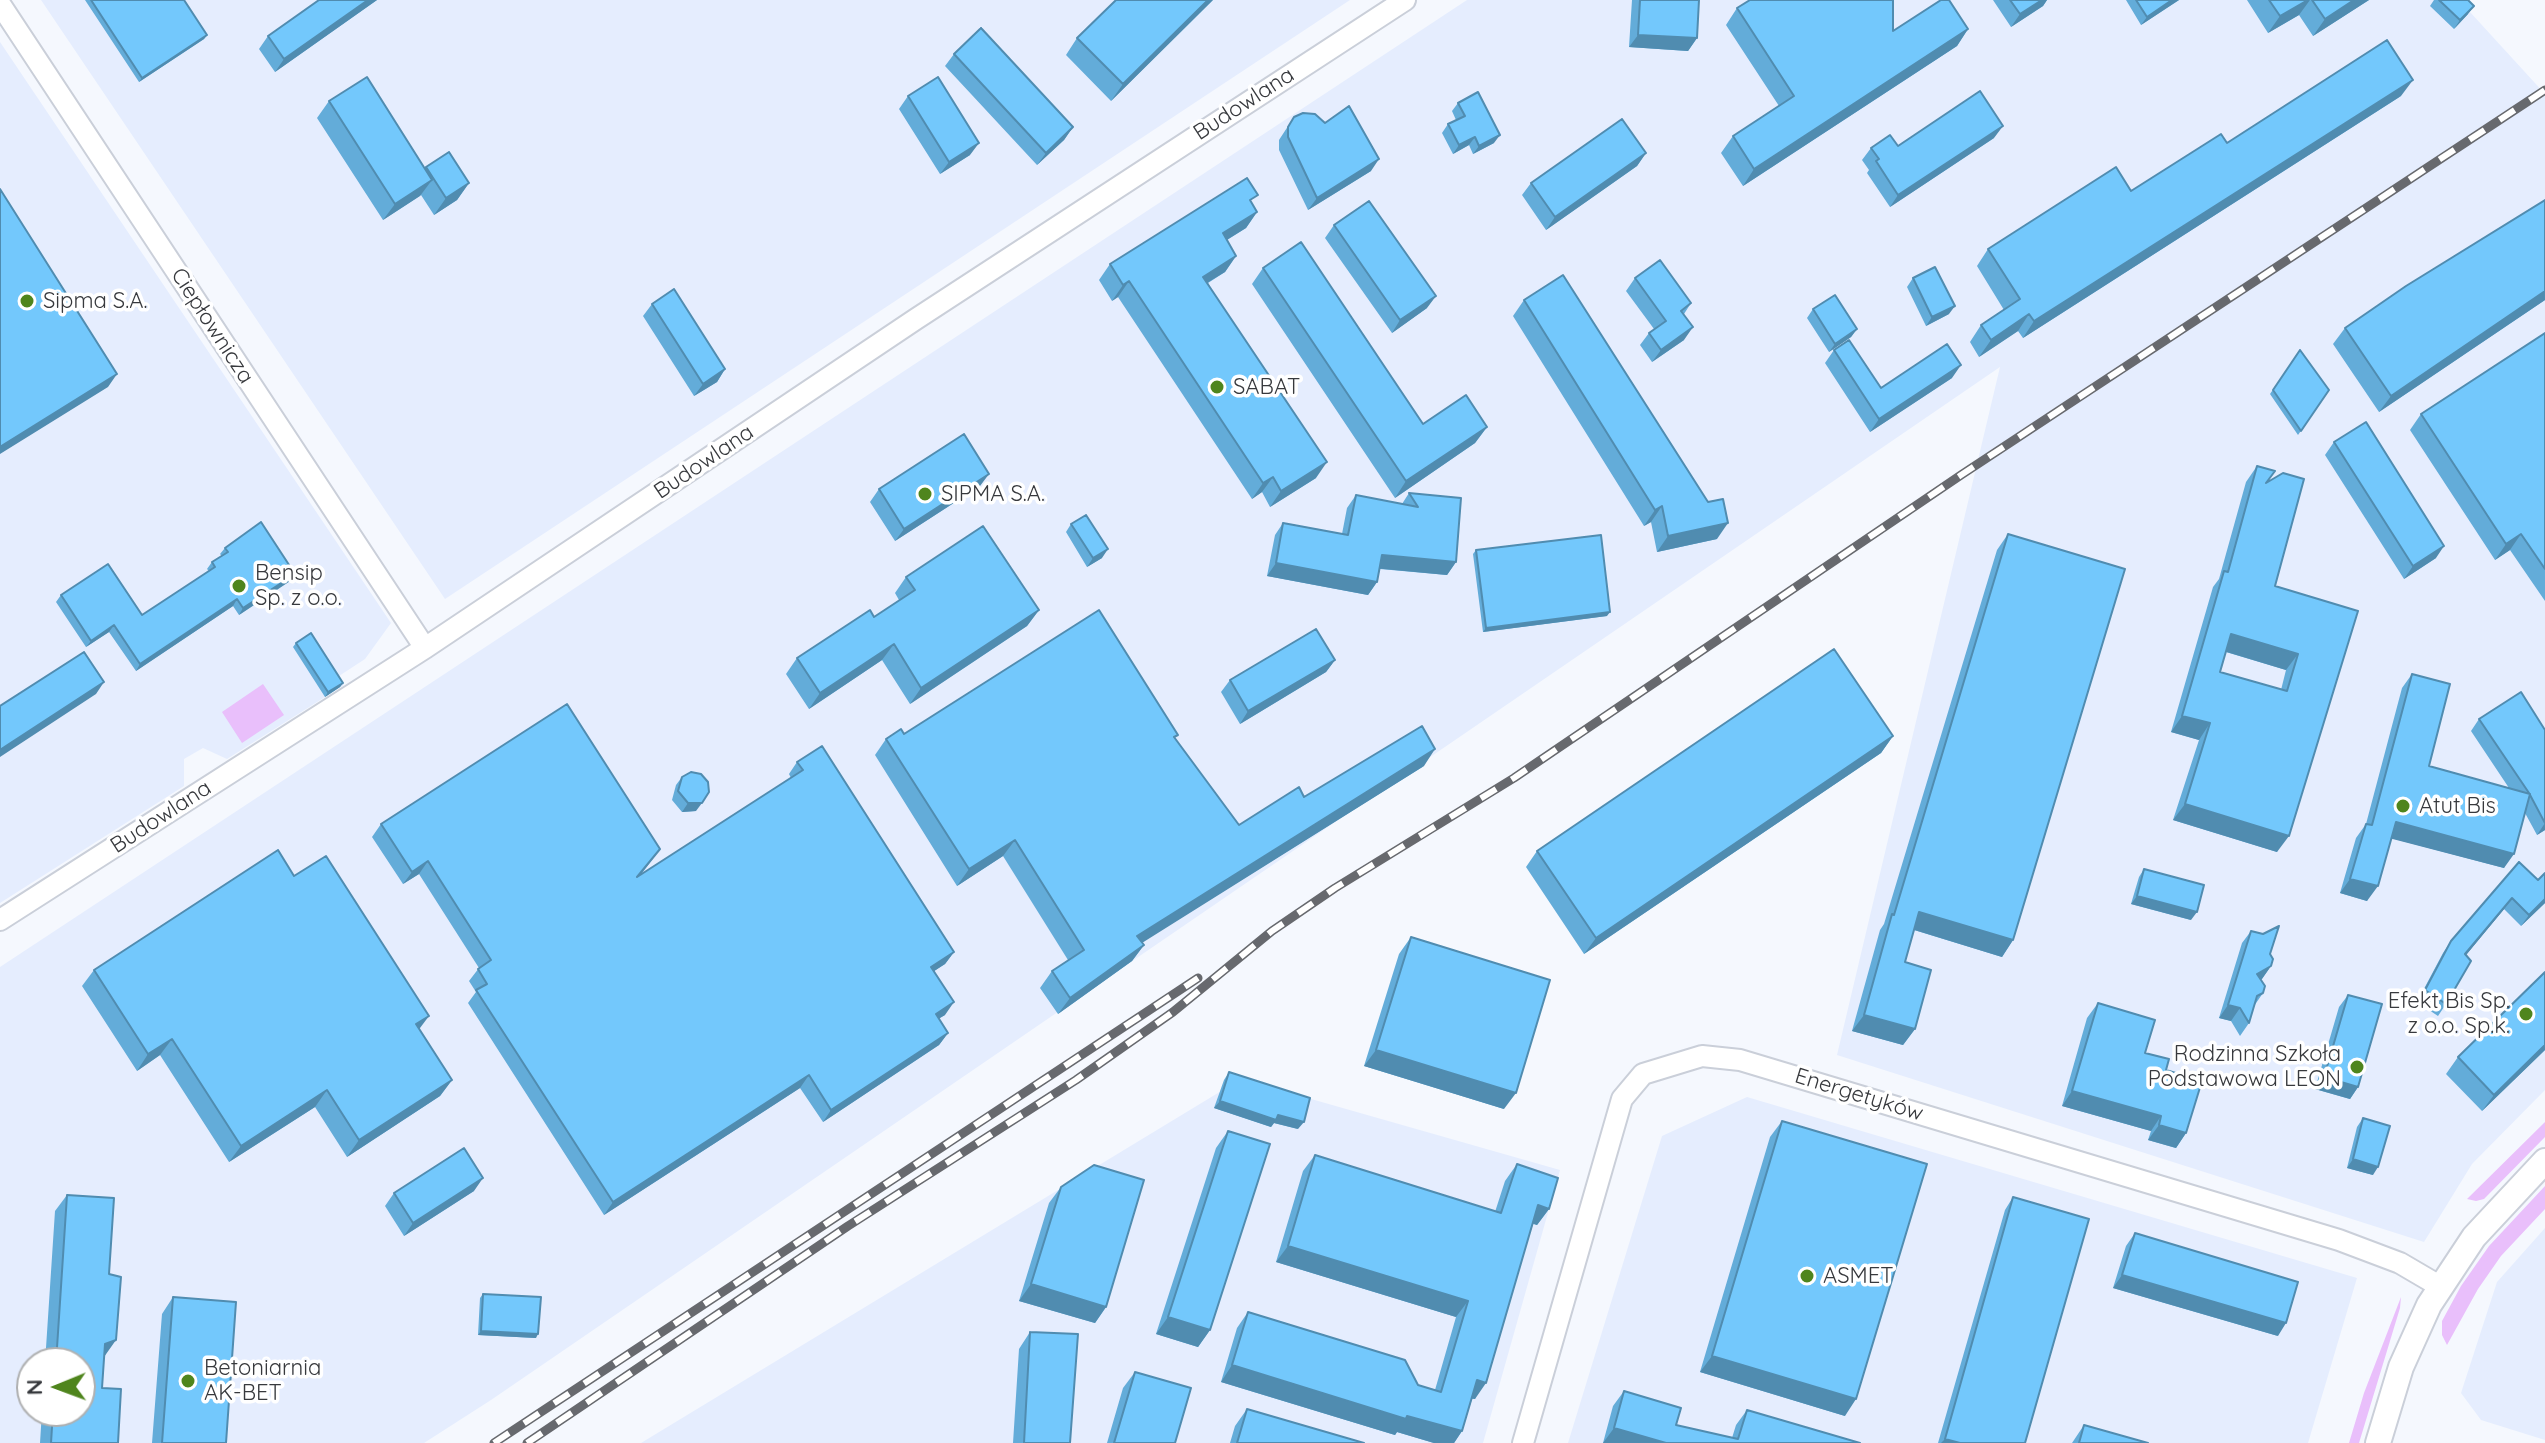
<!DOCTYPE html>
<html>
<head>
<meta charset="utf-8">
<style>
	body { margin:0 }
	#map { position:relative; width:2545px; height:1443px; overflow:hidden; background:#f5f8fe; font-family:Quicksand,sans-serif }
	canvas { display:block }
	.north { position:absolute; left:16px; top:1347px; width:80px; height:80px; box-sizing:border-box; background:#fff; border:2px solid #afb0b1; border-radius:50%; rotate:269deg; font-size:22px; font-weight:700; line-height:32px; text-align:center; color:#37393d }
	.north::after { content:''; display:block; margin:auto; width:28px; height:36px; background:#4f851d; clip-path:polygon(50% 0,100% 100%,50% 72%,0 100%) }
</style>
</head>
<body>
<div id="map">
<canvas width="2545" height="1443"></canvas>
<div class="north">N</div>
</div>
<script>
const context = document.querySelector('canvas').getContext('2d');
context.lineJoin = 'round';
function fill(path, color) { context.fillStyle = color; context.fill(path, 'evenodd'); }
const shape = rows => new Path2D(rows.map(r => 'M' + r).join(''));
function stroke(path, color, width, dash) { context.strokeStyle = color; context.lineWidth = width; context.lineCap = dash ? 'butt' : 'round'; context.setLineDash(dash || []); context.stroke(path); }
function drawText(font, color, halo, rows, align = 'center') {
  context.font = font + ' Quicksand,sans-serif'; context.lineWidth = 7; context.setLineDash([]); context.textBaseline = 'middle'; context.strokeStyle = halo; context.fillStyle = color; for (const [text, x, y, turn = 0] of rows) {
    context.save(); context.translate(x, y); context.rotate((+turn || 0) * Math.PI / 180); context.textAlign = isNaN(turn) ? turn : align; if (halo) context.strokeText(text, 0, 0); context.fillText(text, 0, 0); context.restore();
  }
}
fill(shape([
	[41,0,1350,0,445,599],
	[1467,0,2459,0,2545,94,2545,1090,2472,1164,2424,1242,1837,1055,2000,367,491,1400,424,1443,0,1443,0,967],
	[32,1363,80,1363,80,1411,32,1411],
	[0,42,391,623,365,659,339,676,344,685,227,759,203,748,184,759,184,786,0,903],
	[1241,1079,1560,1170,1483,1443,641,1443],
	[1747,1097,2357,1278,2308,1443,1568,1443,1662,1136],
	[2545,1228,2545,1440,2481,1420,2461,1393,2497,1282]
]), '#e5edfe');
fill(shape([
	[263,684,284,715,242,743,222,712],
	[2545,1122,2545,1137,2484,1199,2476,1201,2467,1199],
	[2545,1186,2545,1209,2501,1256,2478,1289,2447,1345,2442,1335,2442,1321,2461,1286,2489,1246],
	[2401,1297,2400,1308,2359,1443,2349,1443,2364,1393]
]), '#e9bffb');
const minor = shape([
	[0,4,425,648],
	[0,920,425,648,916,319,1405,0],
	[1523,1443,1622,1099,1643,1074,1702,1056,1740,1060,2339,1240,2400,1263,2441,1287]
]);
const tertiary = shape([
	[2378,1443,2401,1367,2429,1305,2474,1237,2545,1161]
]);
stroke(minor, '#cacfd9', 24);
stroke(tertiary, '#cacfd9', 28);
stroke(minor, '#fff', 20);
stroke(tertiary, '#fff', 24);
const rail = shape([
	[494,1443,1198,978],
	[527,1443,848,1226,1076,1080,1173,1012,1272,931,1335,888,1514,778,1961,475,2545,90]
]);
stroke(rail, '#67696e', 9);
stroke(rail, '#fff', 6, [18]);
fill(shape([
	[85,0,184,0,207,35,204,39,139,82],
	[319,0,377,0,275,72,259,49,268,36],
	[1213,0,1111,101,1066,55,1077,38],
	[1632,0,1699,0,1697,38,1688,51,1629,47],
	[1993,0,2047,0,2043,6,2011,27],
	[2126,0,2179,0,2141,25],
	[2247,0,2369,0,2313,36,2299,15,2268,33],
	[2434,0,2468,0,2468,14,2454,29,2430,6],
	[1737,8,1893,31,1968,29,1957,46,1743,186,1721,153,1733,136,1779,106,1726,25],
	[954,54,1073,127,1064,140,1037,165,945,66],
	[908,96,970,155,940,174,899,109],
	[2401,96,2023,338,2018,331,1979,357,1970,342,1981,325,2004,310,1977,266,1988,249,2131,191,2227,143],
	[329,101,425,168,426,167,469,183,457,200,434,215,421,195,383,220,317,118],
	[1458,103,1494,143,1473,154,1469,145,1453,154,1442,133,1448,124,1456,120,1452,111],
	[1294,117,1371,171,1308,210,1279,150,1279,140],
	[1994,138,1890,207,1867,173,1869,170,1862,160,1871,148],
	[1646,153,1637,166,1546,230,1522,195,1531,183],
	[2545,200,2545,300,2379,412,2333,344,2345,328],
	[1252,204,1257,212,1246,228,1227,240,1236,256,1225,272,1208,283,1316,478,1270,507,1262,492,1252,499,1118,297,1112,301,1099,280,1110,264],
	[1334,225,1427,308,1392,333,1325,238],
	[1263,268,1423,424,1487,427,1475,443,1395,498,1252,284],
	[1635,278,1691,303,1684,314,1684,340,1652,362,1640,345,1649,333,1654,329,1626,291],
	[1913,278,1949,314,1926,326,1907,287],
	[1524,300,1717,539,1657,552,1651,522,1644,526,1513,316],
	[652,304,725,369,717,382,694,396,643,316],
	[1813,309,1857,329,1851,337,1829,352,1807,318],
	[2545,333,2545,601,2510,550,2495,560,2410,430,2421,414],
	[1834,350,1881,388,1952,378,1870,432,1825,363],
	[2300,350,2329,390,2298,435,2270,394],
	[2334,442,2436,558,2404,579,2325,455],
	[2257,466,2275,586,2358,611,2277,852,2173,820,2199,740,2171,732,2213,587,2219,579,2246,482],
	[2226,652,2286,670,2281,690,2220,672],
	[980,486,895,541,870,502,879,489],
	[1409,493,1456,562,1447,575,1380,569,1377,582,1368,595,1267,576,1275,535,1283,523,1342,534,1347,508,1356,495,1402,504],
	[1071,524,1102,558,1087,567,1066,532],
	[2008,534,2013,940,2002,957,1914,930,1905,962,1915,1029,1903,1045,1852,1031,1880,930,1884,924,1997,550],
	[225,548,290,581,239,615,233,606,136,671,109,632,86,647,56,602,61,595,142,615,209,571,207,569,212,562,222,556,220,554],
	[1476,550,1607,616,1483,632,1473,554],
	[906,577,1039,610,1027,626,910,704,882,660,809,709,786,674,797,658,874,617,899,600,895,593],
	[296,643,343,683,340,687,325,697,293,647],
	[1335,660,1326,672,1240,724,1221,692,1230,680],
	[2412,674,2429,766,2509,788,2471,731,2479,719,2545,730,2545,830,2537,835,2525,813,2504,868,2391,838,2367,901,2340,893,2356,838,2366,824,2402,688],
	[904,734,1175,739,1239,825,1304,797,1424,766,1142,942,1144,945,1132,961,1058,1014,1040,988,1052,971,1068,960,1003,856,957,886,875,755,886,739],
	[1893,736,1881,753,1584,954,1526,867,1537,851],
	[797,762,954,952,945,964,934,971,945,1015,939,1018,948,1033,939,1045,823,1122,800,1088,604,1215,468,1003,476,992,469,981,479,968,419,874,403,884,372,837,381,824,660,849,640,876,791,778,789,774],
	[682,777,696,811,682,812,672,800,676,785],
	[2519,862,2545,903,2521,926,2504,909,2466,955,2446,1004,2438,1016,2417,1002,2443,953,2451,941],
	[2144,869,2191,920,2131,904,2139,877],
	[294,876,419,1029,452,1080,440,1096,347,1157,315,1107,229,1162,160,1055,137,1071,82,986,94,970],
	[2251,931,2270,954,2271,966,2261,980,2263,993,2254,1006,2249,1023,2240,1036,2231,1021,2219,1018,2242,943],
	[1411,937,1504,1109,1364,1066,1399,954],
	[2348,995,2358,1087,2350,1099,2315,1089,2339,1007],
	[2098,1003,2145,1053,2166,1070,2186,1133,2176,1148,2148,1140,2151,1131,2062,1106,2087,1018],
	[2545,1050,2482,1111,2446,1074,2458,1057],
	[1229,1072,1298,1129,1274,1123,1271,1127,1214,1108,1224,1080],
	[2363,1118,2373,1175,2347,1168,2357,1127],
	[1782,1121,1845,1416,1700,1372,1770,1137],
	[1228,1131,1210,1330,1198,1347,1156,1334,1216,1148],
	[1315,1155,1495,1212,1505,1181,1517,1164,1549,1209,1537,1225,1533,1224,1475,1399,1472,1399,1462,1431,1454,1443,1434,1443,1397,1432,1395,1435,1221,1382,1237,1328,1248,1312,1418,1385,1435,1390,1456,1317,1276,1262,1303,1171],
	[1061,1187,1106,1307,1095,1323,1019,1301,1049,1203],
	[474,1191,404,1236,385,1206,394,1193],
	[67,1195,102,1388,118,1443,40,1443,42,1411,80,1411,80,1363,45,1363,55,1211],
	[2013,1197,2025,1443,1938,1443,2005,1210],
	[2135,1233,2278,1336,2113,1288,2126,1246],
	[483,1294,536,1338,478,1335,480,1298],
	[173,1297,226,1443,152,1443,162,1314],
	[1030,1332,1070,1443,1013,1443,1019,1349],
	[1135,1372,1175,1443,1107,1443,1123,1388],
	[1624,1391,1676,1425,1732,1438,1736,1425,1747,1410,1860,1443,1603,1443,1613,1406],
	[1247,1409,1364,1443,1230,1443,1235,1426],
	[2084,1425,2148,1443,2072,1443]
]), '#63acd9');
fill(shape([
	[368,0,377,0,275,72,284,59],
	[1208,0,1213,0,1111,101,1123,84],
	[2042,0,2047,0,2043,6,2011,27,2020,14],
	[2172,0,2179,0,2141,25,2147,17],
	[2308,0,2310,0,2299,15,2268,33,2280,16],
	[2354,0,2369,0,2313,36,2325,19],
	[2474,6,2468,14,2454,29,2460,20],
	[1968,29,1957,46,1743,186,1754,169],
	[207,35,204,39,139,82,142,78],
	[1638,35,1697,38,1688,51,1629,47],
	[2413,80,2401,96,2023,338,2034,321],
	[2003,126,1994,138,1890,207,1898,195],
	[1073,127,1064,140,1037,165,1046,153],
	[1500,135,1494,143,1473,154,1479,146],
	[1475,137,1469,145,1453,154,1459,145],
	[979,143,970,155,940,174,949,162],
	[1646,153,1637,166,1546,230,1555,217],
	[1379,159,1371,171,1308,210,1317,198],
	[432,180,420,196,383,220,395,204],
	[469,183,457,200,434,215,446,198],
	[1257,212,1246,228,1212,249,1223,233],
	[1236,256,1225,272,1192,292,1203,277],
	[1129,281,1118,297,1112,301,1123,285],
	[2545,291,2545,300,2379,412,2391,396],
	[1436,296,1427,308,1392,333,1400,320],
	[1955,306,1949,314,1926,326,1932,317],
	[2029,314,2018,331,1979,357,1991,340],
	[1693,327,1684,340,1652,362,1661,350],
	[1857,329,1851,337,1829,352,1835,344],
	[1961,365,1952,378,1870,432,1879,419],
	[725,369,717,382,694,396,703,384],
	[117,374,108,387,0,454,0,447],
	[1487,427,1475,443,1395,498,1406,481],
	[1327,462,1316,478,1270,507,1281,491],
	[989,474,980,486,895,541,904,529],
	[1273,477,1262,492,1252,499,1263,483],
	[1662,506,1651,522,1644,526,1655,510],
	[1728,523,1717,539,1657,552,1668,536],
	[2521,534,2510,550,2495,560,2506,544],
	[2444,546,2436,558,2404,579,2413,566],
	[1108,549,1102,558,1087,567,1093,558],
	[1382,555,1456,562,1447,575,1373,568],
	[1276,563,1377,582,1368,595,1267,576],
	[295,574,290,581,239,615,243,608],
	[237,599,233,606,136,671,140,664],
	[1039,610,1027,626,910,704,921,688],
	[1610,612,1607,616,1483,632,1486,628],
	[114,625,109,632,86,647,91,641],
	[2231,634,2298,654,2286,670,2220,650],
	[894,644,882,660,809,709,820,693],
	[1335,660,1326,672,1240,724,1248,711],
	[104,682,96,694,0,757,0,750],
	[343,683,340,687,325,697,328,692],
	[2182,716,2210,723,2199,740,2171,732],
	[1893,736,1881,753,1584,954,1596,938],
	[1435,749,1424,766,1126,953,1137,936],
	[688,803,702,803,696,811,682,812],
	[2185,804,2289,836,2277,852,2173,820],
	[2396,822,2514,854,2504,868,2385,837],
	[2545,823,2545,830,2537,835],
	[1015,840,1003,856,957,886,969,869],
	[428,861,419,874,403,884,412,872],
	[2350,879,2378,886,2367,901,2340,893],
	[2137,896,2197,912,2191,920,2131,904],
	[2512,898,2504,909,2457,966,2465,954],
	[2545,899,2545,903,2521,926,2529,915],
	[1919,912,2013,940,2002,957,1908,928],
	[1144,945,1132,961,1058,1014,1070,998],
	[954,952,945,964,922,979,931,967],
	[2271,966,2262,979,2248,987,2257,974],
	[954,1002,945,1015,927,1026,936,1014],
	[2228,1005,2240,1008,2231,1021,2219,1018],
	[1864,1015,1915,1029,1903,1045,1852,1031],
	[429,1016,417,1032,416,1024],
	[948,1033,939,1045,823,1122,831,1110],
	[172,1039,160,1055,137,1071,148,1054],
	[2545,1045,2545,1050,2482,1111,2494,1095],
	[1376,1050,1516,1093,1504,1109,1364,1066],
	[809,1075,800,1088,604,1215,613,1202],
	[2324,1077,2358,1087,2350,1099,2315,1089],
	[452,1080,440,1096,347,1157,359,1140],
	[327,1090,315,1107,229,1162,241,1146],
	[2072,1091,2161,1116,2151,1131,2062,1106],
	[1220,1101,1278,1115,1304,1122,1298,1129,1274,1123,1271,1127,1214,1108],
	[2159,1125,2186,1133,2176,1148,2148,1140],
	[2353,1159,2378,1167,2373,1175,2347,1168],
	[483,1178,474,1191,404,1236,413,1223],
	[1538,1205,1549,1209,1537,1225,1527,1221],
	[1288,1246,1468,1301,1456,1317,1276,1262],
	[2122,1275,2286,1323,2278,1336,2113,1288],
	[1031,1284,1106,1307,1095,1323,1019,1301],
	[1168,1317,1210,1330,1198,1347,1156,1334],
	[481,1331,538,1334,536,1338,478,1335],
	[116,1340,104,1357,105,1344],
	[1712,1356,1856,1399,1845,1416,1700,1372],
	[1232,1365,1407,1416,1462,1431,1454,1443,1434,1443,1397,1432,1395,1435,1221,1382],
	[1477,1380,1486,1383,1475,1399,1466,1397],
	[1614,1428,1666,1443,1603,1443],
	[1945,1439,1960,1443,1941,1443]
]), '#508cb0');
const building = shape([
	[91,0,184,0,207,35,142,78,91,0],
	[319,0,368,0,284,59,268,36,319,0],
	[1116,0,1208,0,1123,84,1077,38,1116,0],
	[1640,0,1699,0,1697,38,1638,35,1640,0],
	[1750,0,1893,0,1893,31,1941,0,1949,0,1968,29,1754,169,1733,136,1794,96,1737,8,1750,0],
	[2010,0,2042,0,2020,14,2010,0],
	[2136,0,2172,0,2147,17,2136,0],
	[2269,0,2308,0,2280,16,2269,0],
	[2312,0,2354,0,2325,19,2312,0],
	[2439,0,2468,0,2474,6,2460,20,2439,0],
	[981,28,1073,127,1046,153,954,54,981,28],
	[2387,40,2413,80,2034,321,2029,314,1991,340,1981,325,2020,299,1988,249,2116,167,2131,191,2221,134,2227,143,2387,40],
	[367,77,432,180,395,204,329,101,367,77],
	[938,77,979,143,949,162,908,96,938,77],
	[1980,91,2003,126,1898,195,1876,161,1879,159,1871,148,1890,135,1898,146,1980,91],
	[1478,92,1500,135,1479,146,1475,137,1459,145,1448,124,1465,116,1458,103,1478,92],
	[1349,106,1379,159,1317,198,1288,137,1288,127,1294,117,1303,113,1315,114,1325,123,1349,106],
	[1622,119,1646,153,1555,217,1531,183,1622,119],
	[449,152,469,183,446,198,426,167,449,152],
	[1247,178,1258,195,1250,200,1257,212,1223,233,1236,256,1203,277,1327,462,1281,491,1273,477,1263,483,1129,281,1123,285,1110,264,1247,178],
	[0,189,117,374,0,447,0,189],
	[2545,200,2545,291,2391,396,2345,328,2406,286,2545,200],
	[1369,201,1436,296,1400,320,1334,225,1369,201],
	[1301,242,1423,424,1466,395,1487,427,1406,481,1263,268,1301,242],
	[1660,260,1691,303,1681,311,1693,327,1661,350,1649,333,1666,321,1635,278,1660,260],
	[1935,267,1955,306,1932,317,1913,278,1935,267],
	[1563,275,1708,502,1723,499,1728,523,1668,536,1662,506,1655,510,1524,300,1563,275],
	[674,289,725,369,703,384,652,304,674,289],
	[1835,295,1857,329,1835,344,1813,309,1835,295],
	[2545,333,2545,569,2521,534,2506,544,2421,414,2545,333],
	[1849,340,1881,388,1947,344,1961,365,1879,419,1834,350,1849,340],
	[2300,350,2329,390,2301,431,2273,390,2300,350],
	[2366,422,2444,546,2413,566,2334,442,2366,422],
	[964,434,989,474,904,529,879,489,964,434],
	[2257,466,2275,471,2266,483,2283,473,2304,479,2275,586,2358,611,2289,836,2185,804,2210,723,2182,716,2224,571,2228,572,2257,466],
	[2231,634,2298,654,2287,691,2220,672,2231,634],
	[1409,493,1461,498,1456,562,1382,555,1377,582,1276,563,1283,523,1348,535,1356,495,1418,507,1409,493],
	[1086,515,1108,549,1093,558,1071,524,1086,515],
	[261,522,295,574,243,608,237,599,140,664,114,625,91,641,61,595,108,564,142,615,215,567,212,562,228,552,225,548,261,522],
	[983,526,1039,610,921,688,894,644,820,693,797,658,870,610,874,617,915,590,906,577,983,526],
	[2008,534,2125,569,2013,940,1919,912,1905,962,1931,970,1915,1029,1864,1015,1892,914,1894,915,2008,534],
	[1601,535,1610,612,1486,628,1476,550,1601,535],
	[1099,610,1178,735,1174,737,1239,825,1299,787,1304,797,1422,726,1435,749,1137,936,1144,945,1070,998,1052,971,1084,950,1015,840,969,869,886,739,901,729,904,734,1099,610],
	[1316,629,1335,660,1248,711,1230,680,1316,629],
	[311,633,343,683,328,692,296,643,311,633],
	[1834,649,1893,736,1596,938,1537,851,1834,649],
	[84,652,104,682,0,750,0,706,84,652],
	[2412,674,2450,684,2429,766,2530,794,2514,854,2396,822,2378,886,2350,879,2366,824,2372,825,2412,674],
	[2521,692,2545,730,2545,823,2529,793,2479,719,2521,692],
	[567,704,660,849,637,877,803,770,797,762,822,746,954,952,931,967,954,1002,936,1014,948,1033,831,1110,809,1075,613,1202,476,990,487,984,478,969,491,960,428,861,412,872,381,824,567,704],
	[691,772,701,774,708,782,709,792,702,803,688,803,678,791,682,777,691,772],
	[278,850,294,876,326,856,429,1016,416,1024,452,1080,359,1140,327,1090,241,1146,172,1039,148,1054,94,970,278,850],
	[2519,862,2538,880,2545,873,2545,899,2529,915,2512,898,2465,954,2471,961,2446,1004,2425,990,2451,941,2519,862],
	[2144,869,2204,885,2197,912,2137,896,2144,869],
	[2279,926,2270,954,2273,959,2271,966,2257,974,2265,986,2263,993,2257,996,2249,1023,2240,1008,2228,1005,2251,931,2263,934,2279,926],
	[1411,937,1550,980,1516,1093,1376,1050,1411,937],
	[2545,972,2545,1045,2494,1095,2458,1057,2545,972],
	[2348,995,2382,1004,2358,1087,2324,1077,2348,995],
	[2098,1003,2155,1020,2145,1053,2169,1059,2166,1070,2202,1081,2186,1133,2159,1125,2161,1116,2072,1091,2098,1003],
	[1229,1072,1310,1098,1304,1122,1278,1115,1276,1120,1220,1101,1229,1072],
	[2363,1118,2390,1126,2378,1167,2353,1159,2363,1118],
	[1782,1121,1927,1164,1856,1399,1712,1356,1782,1121],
	[1228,1131,1270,1144,1210,1330,1168,1317,1228,1131],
	[464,1148,483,1178,413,1223,394,1193,464,1148],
	[1315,1155,1501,1213,1517,1164,1558,1178,1549,1209,1538,1205,1486,1383,1477,1380,1462,1431,1407,1416,1406,1419,1232,1365,1248,1312,1405,1360,1418,1385,1441,1392,1468,1301,1288,1246,1315,1155],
	[1094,1165,1144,1180,1106,1307,1031,1284,1061,1187,1094,1165],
	[67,1195,114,1198,109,1274,121,1277,116,1340,105,1344,102,1388,121,1389,118,1443,51,1443,53,1411,80,1411,80,1363,56,1363,67,1195],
	[2013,1197,2089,1219,2025,1443,1960,1443,1945,1439,2013,1197],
	[2135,1233,2298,1282,2286,1323,2122,1275,2135,1233],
	[483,1294,541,1297,538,1334,481,1331,483,1294],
	[173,1297,236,1302,226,1443,162,1443,173,1297],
	[1030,1332,1078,1334,1070,1443,1024,1443,1030,1332],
	[1135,1372,1191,1388,1175,1443,1114,1443,1135,1372],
	[1624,1391,1681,1408,1676,1425,1738,1439,1747,1410,1860,1443,1666,1443,1614,1428,1624,1391],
	[1247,1409,1364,1443,1237,1443,1247,1409],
	[2084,1425,2148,1443,2079,1443,2084,1425]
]);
fill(building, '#73c8fc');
stroke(building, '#508cb0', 2);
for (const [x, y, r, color] of [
	[27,301,8,"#4f851d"],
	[1217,387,8,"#4f851d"],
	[925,494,8,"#4f851d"],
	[239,586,8,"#4f851d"],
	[2403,806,8,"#4f851d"],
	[2526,1014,8,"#4f851d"],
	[2357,1067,8,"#4f851d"],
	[1807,1276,8,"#4f851d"],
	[188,1381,8,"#4f851d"]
]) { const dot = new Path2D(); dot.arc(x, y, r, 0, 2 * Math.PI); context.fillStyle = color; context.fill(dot); stroke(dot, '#fff', 3); }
drawText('22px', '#37393d', '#fff', [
	["Budowlana",1244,104,-33],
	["Ciepłownicza",212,326,57],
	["Budowlana",704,462,-34],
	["Budowlana",161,817,-33],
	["Energetyków",1859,1095,17]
]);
drawText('22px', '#37393d', '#fff', [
	["Sipma S.A.",43,301],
	["SABAT",1233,387],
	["SIPMA S.A.",941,494],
	["Bensip",255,573],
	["Sp. z o.o.",255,598],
	["Atut Bis",2419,806],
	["Efekt Bis Sp.",2510,1001,"right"],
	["z o.o. Sp.k.",2510,1026,"right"],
	["Rodzinna Szkoła",2341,1054,"right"],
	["Podstawowa LEON",2341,1079,"right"],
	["ASMET",1823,1276],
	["Betoniarnia",204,1368],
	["AK-BET",204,1393]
], 'left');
</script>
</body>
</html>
